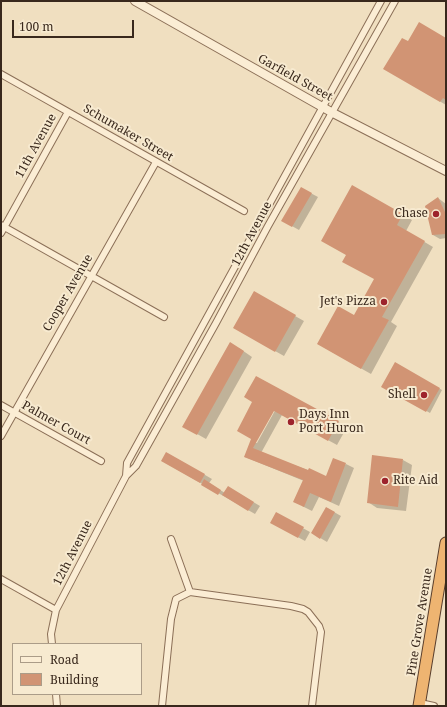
<!DOCTYPE html>
<html>
<head>
<meta charset="utf-8">
<style>
	body { margin:0 }
	#map { position:relative; width:447px; height:707px; overflow:hidden; background:#f0dfc0; font-family:"Noto Serif",serif }
	canvas { display:block }
	.frame { position:absolute; inset:0; border:2px solid #39281c; pointer-events:none }
	.legend { position:absolute; left:12px; top:643px; width:130px; height:52px; box-sizing:border-box; background:#f7ead0; border:1px solid #ab9c88; margin:0; padding:5px 7px; list-style:none; font-size:12px; color:#39281c }
	.legend li { display:flex; align-items:center; gap:8px; height:20px }
	.legend b { width:20px; border:1px solid #ab9c88 }
	.scale { position:absolute; left:12px; top:20px; width:122px; height:18px; box-sizing:border-box; border:2px solid #39281c; border-top:0; padding-left:5px; font-size:12px; line-height:14px; white-space:nowrap; color:#39281c; -webkit-text-stroke:3px #f7ead0; paint-order:stroke }
</style>
</head>
<body>
<div id="map">
<canvas width="447" height="707"></canvas>
<div class="frame"></div>
<ul class="legend">
<li><b style="height:5px;background:#fbedd4"></b>Road</li>
<li><b style="height:11px;background:#d19474"></b>Building</li>
</ul>
<div class="scale">100 m</div>
</div>
<script>
const context = document.querySelector('canvas').getContext('2d');
context.lineJoin = 'round';
function fill(path, color) { context.fillStyle = color; context.fill(path, 'evenodd'); }
const shape = rows => new Path2D(rows.map(r => 'M' + r).join(''));
function stroke(path, color, width, dash) { context.strokeStyle = color; context.lineWidth = width; context.lineCap = dash ? 'butt' : 'round'; context.setLineDash(dash || []); context.stroke(path); }
function drawText(font, color, halo, rows, align = 'center') {
  context.font = font + ' "Noto Serif",serif'; context.lineWidth = 4; context.setLineDash([]); context.textBaseline = 'middle'; context.strokeStyle = halo; context.fillStyle = color; for (const [text, x, y, turn = 0] of rows) {
    context.save(); context.translate(x, y); context.rotate((+turn || 0) * Math.PI / 180); context.textAlign = isNaN(turn) ? turn : align; if (halo) context.strokeText(text, 0, 0); context.fillText(text, 0, 0); context.restore();
  }
}
fill(shape([
	[446,39,446,105,385,69,408,42],
	[352,187,412,220,406,231,433,247,391,322,397,326,371,374,318,344,355,316,376,279,347,255],
	[301,188,318,197,299,230,283,221],
	[438,198,446,204,446,238,440,239,433,235],
	[254,293,304,321,284,356,234,328],
	[239,348,252,357,206,439,183,426],
	[395,364,442,390,430,413,383,386],
	[257,377,347,427,337,445,282,415,261,453,327,477,346,464,354,468,339,506,319,497,312,511,302,506,304,481,245,457,252,438],
	[275,406,277,407,257,443,255,443],
	[167,453,212,479,209,483,225,493,228,487,260,506,255,514,162,461],
	[403,460,412,465,406,511,377,508,368,502],
	[327,508,341,516,327,542,312,533],
	[277,514,310,532,305,541,272,523]
]), '#0003');
fill(shape([
	[419,22,446,38,446,100,443,98,440,102,383,69,402,38,408,41],
	[352,185,403,214,397,225,425,241,382,317,389,320,361,369,317,344,338,306,354,315,374,279,342,262,346,255,321,241],
	[301,187,312,193,292,227,281,221],
	[438,197,445,212,446,234,432,235,425,206],
	[254,291,296,315,275,352,233,328],
	[230,342,244,351,197,435,182,427],
	[395,362,440,388,426,412,381,387],
	[256,376,339,421,328,441,274,411,253,448,308,470,309,468,326,476,333,458,346,463,331,502,310,493,304,507,293,502,303,480,244,457,251,439,237,431,252,402,244,397],
	[166,452,205,474,200,483,161,461],
	[372,455,403,459,398,507,367,503],
	[204,479,221,490,218,495,201,485],
	[228,486,254,502,248,511,222,495],
	[326,507,335,512,320,539,311,533],
	[276,512,304,527,298,538,270,523]
]), '#d19474');
const minor = shape([
	[1,74,244,211],
	[1,225,164,317],
	[1,233,68,112],
	[1,405,101,461],
	[1,436,156,162],
	[126,476,127,463,381,1],
	[171,539,190,592],
	[1,579,56,610],
	[52,644,51,634,56,610,126,476,136,466,216,323,268,226,395,1],
	[56,694,57,706],
	[420,703,434,706],
	[162,706,171,619,176,599,190,592,291,606,303,609,308,612,319,626,321,632,312,706]
]);
const tertiary = shape([
	[135,1,333,113,446,171]
]);
const trunk = shape([
	[419,706,446,543]
]);
stroke(minor, '#8b6f57', 8);
stroke(tertiary, '#8b6f57', 10);
stroke(trunk, '#583d2c', 13);
stroke(minor, '#fbedd4', 6);
stroke(tertiary, '#fbedd4', 8);
stroke(trunk, '#eeb471', 11);
for (const [x, y, r, color] of [
	[436,214,4,"#9d232c"],
	[384,302,4,"#9d232c"],
	[424,395,4,"#9d232c"],
	[291,422,4,"#9d232c"],
	[385,481,4,"#9d232c"]
]) { const dot = new Path2D(); dot.arc(x, y, r, 0, 2 * Math.PI); context.fillStyle = color; context.fill(dot); stroke(dot, '#f7ead0', 1.5); }
drawText('12px', '#39281c', '#f7ead0', [
	["Garfield Street",295,78,29],
	["Schumaker Street",128,133,30],
	["11th Avenue",36,146,-61],
	["12th Avenue",252,234,-62],
	["Cooper Avenue",68,293,-60],
	["Palmer Court",56,423,29],
	["12th Avenue",73,553,-63],
	["Pine Grove Avenue",420,622,-81]
]);
drawText('12px', '#39281c', '#f7ead0', [
	["Chase",428,214],
	["Jet's Pizza",376,302],
	["Shell",416,395],
	["Days Inn",299,415,"left"],
	["Port Huron",299,429,"left"],
	["Rite Aid",393,481,"left"]
], 'right');
</script>
</body>
</html>
